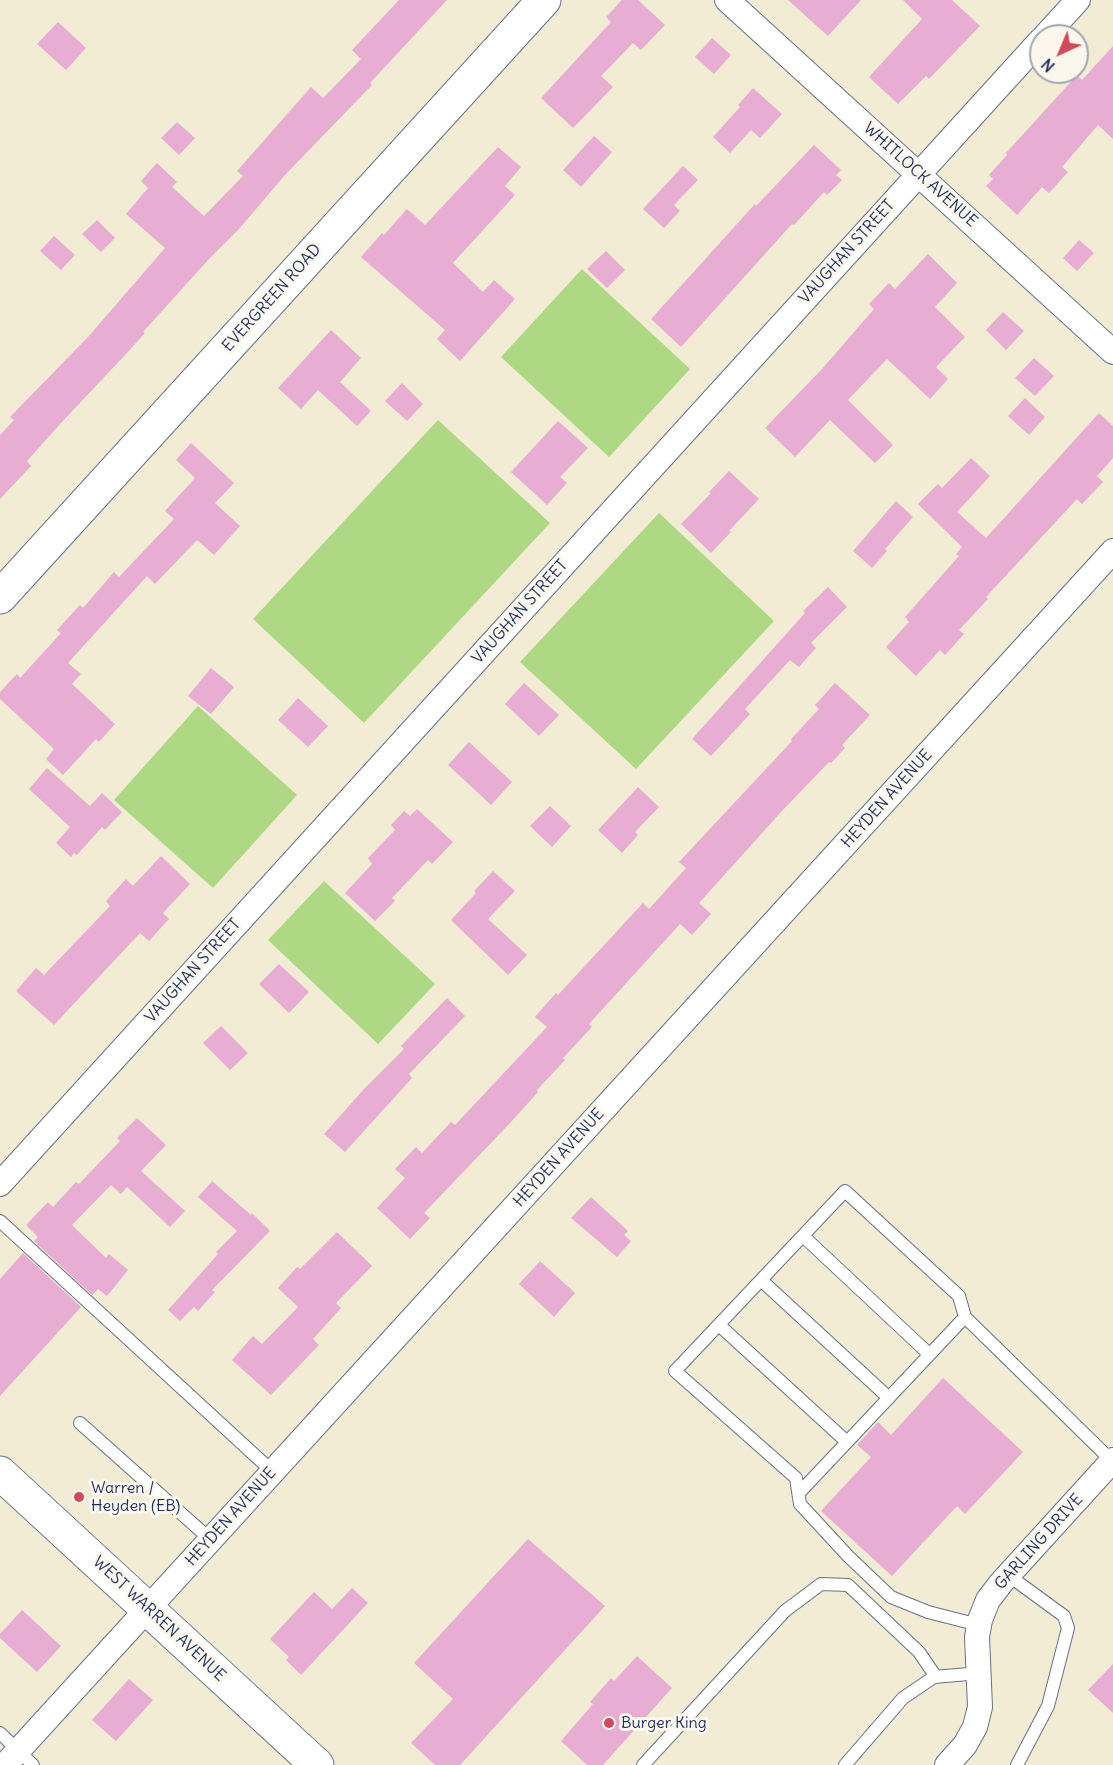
<!DOCTYPE html>
<html>
<head>
<meta charset="utf-8">
<style>
	body { margin:0 }
	#map { position:relative; width:1113px; height:1765px; overflow:hidden; background:#f2ecd5; font-family:Delius,sans-serif }
	canvas { display:block }
	.north { position:absolute; left:1029px; top:24px; width:60px; height:60px; box-sizing:border-box; background:#fbf7ec; border:2px solid #a1a7b3; border-radius:50%; rotate:224deg; font-size:16px; font-weight:700; line-height:24px; text-align:center; color:#1b2f5e }
	.north::after { content:''; display:block; margin:auto; width:21px; height:27px; background:#d1495b; clip-path:polygon(50% 0,100% 100%,50% 72%,0 100%) }
</style>
</head>
<body>
<div id="map">
<canvas width="1113" height="1765"></canvas>
<div class="north">N</div>
</div>
<script>
const context = document.querySelector('canvas').getContext('2d');
context.lineJoin = 'round';
function paint(path, color) {
  context.fillStyle = color;
  context.fill(path, 'evenodd');
}
function poly(rows) {
  const path = new Path2D();
  for (const r of rows) {
    path.moveTo(r[0], r[1]);
    for (let i = 2; i < r.length; i += 2) path.lineTo(r[i], r[i + 1]);
  }
  return path;
}
function stroke(path, color, width, dash) {
  context.strokeStyle = color;
  context.lineWidth = width;
  context.lineCap = dash ? 'butt' : 'round';
  context.setLineDash(dash || []);
  context.stroke(path);
}
function write(font, color, halo, rows, align = 'center') {
  context.font = font + ' Delius,sans-serif';
  context.lineWidth = 6;
  context.setLineDash([]);
  context.textBaseline = 'middle';
  context.strokeStyle = halo;
  context.fillStyle = color;
  for (const [text, x, y, turn = 0] of rows) {
    context.save();
    context.translate(x, y);
    context.rotate((+turn || 0) * Math.PI / 180);
    context.textAlign = isNaN(turn) ? turn : align;
    if (halo) context.strokeText(text, 0, 0);
    context.fillText(text, 0, 0);
    context.restore();
  }
}
paint(poly([
	[582,269,690,369,609,457,501,357],
	[438,420,550,523,364,723,253,619],
	[659,513,774,621,636,769,520,662],
	[198,706,297,795,213,888,114,800],
	[324,881,435,984,378,1044,268,940]
]), '#aed883');
paint(poly([
	[399,0,447,0,370,83,372,85,284,176,239,229,209,259,143,332,145,333,126,354,61,423,27,461,31,466,0,499,0,435,14,420,10,417,88,337,165,248,126,214,148,188,141,181,157,163,177,182,172,187,204,216,243,176,237,171,311,87,323,98,361,59,352,50],
	[622,0,638,0,665,25,641,50,633,43,601,76,613,87,573,128,541,98,611,22,606,17],
	[788,0,861,0,828,36],
	[903,0,952,0,980,26,929,79,926,76,898,104,869,77,922,19],
	[58,22,86,48,66,70,37,44],
	[712,38,731,55,714,74,695,57],
	[1113,46,1113,139,1098,125,1062,167,1068,172,1049,193,1042,187,1017,215,986,186,993,179,989,175,1007,155,1006,153,1077,75,1082,80],
	[753,88,782,114,760,138,751,130,730,153,713,137,740,107,738,105],
	[177,122,195,138,179,155,161,138],
	[594,136,612,152,581,187,563,170],
	[814,145,841,170,836,175,842,180,827,195,824,192,794,225,792,224,681,347,651,319,755,204,756,206],
	[498,147,521,167,505,186,515,195,453,263,483,292,494,280,515,299,460,361,437,339,445,330,361,257,382,233,384,235,407,209,425,225],
	[683,166,698,180,674,205,680,211,664,228,643,209],
	[97,220,115,238,101,252,82,234],
	[54,236,75,255,61,270,40,251],
	[1079,240,1094,253,1077,271,1063,258],
	[606,251,625,270,607,288,587,269],
	[928,254,957,283,935,307,965,337,936,367,948,379,930,399,887,359,848,400,893,445,875,463,830,420,795,457,765,428,822,369,874,309,869,304,889,283,895,289],
	[1003,312,1024,331,1006,350,986,330],
	[331,330,361,358,340,382,371,411,357,426,318,390,301,409,278,388],
	[1034,358,1054,376,1035,396,1015,378],
	[402,383,423,404,407,421,385,401],
	[1025,398,1045,417,1029,435,1008,416],
	[1099,413,1113,426,1113,458,1097,476,1103,482,1082,504,1077,499,986,597,988,599,959,630,964,634,945,655,940,650,916,676,886,647,909,622,905,617,959,556,956,554,962,547,918,504,938,484,942,488,971,458,990,476,957,512,986,538],
	[558,421,588,448,560,477,567,483,547,505,511,472],
	[191,443,234,483,215,503,240,526,214,555,197,540,155,584,147,576,68,663,81,674,72,684,115,724,99,742,96,739,63,775,46,759,54,749,0,699,0,692,17,674,20,678,61,633,57,630,80,605,83,608,114,572,119,577,174,519,165,511,195,478,176,460],
	[729,471,759,499,729,531,731,532,711,553,681,524,711,493,709,492],
	[896,501,913,517,885,549,887,551,872,568,853,551],
	[828,587,847,607,811,643,816,648,799,667,790,660,745,709,750,714,711,756,692,739,805,613,803,611],
	[211,668,234,687,211,714,188,696],
	[524,683,559,715,539,736,505,704],
	[835,683,870,715,842,745,845,748,831,763,829,762,781,812,699,903,711,914,692,935,680,924,589,1024,592,1027,563,1058,565,1060,537,1090,538,1092,511,1122,424,1213,430,1218,410,1239,377,1208,405,1178,395,1169,416,1147,422,1153,451,1122,455,1125,547,1027,535,1017,556,993,558,995,643,903,649,909,686,868,679,862,792,741,791,739,819,709,815,705],
	[298,698,328,726,308,747,278,720],
	[469,742,512,782,491,805,448,765],
	[47,768,90,806,102,793,122,812,105,830,102,827,77,855,74,853,71,857,56,843,70,827,29,789],
	[638,787,659,807,635,832,638,835,622,853,598,830],
	[550,806,571,826,552,847,530,826],
	[417,809,453,842,432,864,428,860,392,898,395,901,375,921,345,893,372,864,368,858,395,830,391,825,404,811,410,816],
	[161,856,190,884,163,913,169,919,149,941,140,933,54,1025,16,991,36,968,44,975,110,906,106,901,126,879,133,886],
	[493,871,515,891,488,919,527,955,508,975,451,920,476,893,474,891],
	[279,964,309,992,289,1013,259,984],
	[447,998,465,1016,409,1074,412,1078,345,1152,324,1134,364,1089,404,1049,401,1046],
	[221,1026,248,1053,230,1070,203,1043],
	[137,1118,166,1145,141,1171,185,1211,170,1227,127,1187,121,1194,111,1185,72,1225,106,1258,109,1254,128,1270,107,1296,98,1289,92,1295,34,1241,38,1237,26,1225,48,1202,53,1207,76,1182,79,1184,120,1141,117,1138],
	[212,1181,251,1215,252,1213,270,1231,212,1290,215,1292,198,1311,194,1307,180,1321,168,1310,218,1254,216,1252,237,1231,198,1197],
	[591,1197,628,1231,624,1235,631,1241,617,1257,571,1218],
	[337,1232,372,1266,336,1303,341,1308,313,1339,319,1345,271,1395,232,1360,253,1336,262,1344,298,1307,278,1288,297,1267,300,1269],
	[23,1253,81,1307,0,1396,0,1279],
	[540,1261,575,1293,554,1317,519,1284],
	[943,1378,1023,1452,965,1514,957,1506,892,1576,821,1511,871,1457,857,1445,878,1422,891,1435],
	[528,1539,605,1606,460,1765,435,1765,411,1743,453,1699,414,1663],
	[352,1588,368,1603,301,1675,286,1660,289,1657,270,1639,314,1592,332,1609],
	[22,1610,61,1646,37,1672,0,1638,0,1634],
	[637,1656,672,1688,603,1765,587,1765,561,1741,593,1704,590,1702,611,1678,614,1681],
	[1113,1664,1113,1713,1088,1690],
	[129,1679,153,1700,116,1741,92,1720]
]), '#e8add2');
const lane = poly([
	[0,1221,273,1472],
	[803,1236,929,1354],
	[761,1280,889,1398],
	[719,1325,847,1442],
	[80,1423,211,1540],
	[799,1493,965,1317],
	[1008,1575,1064,1616,1068,1628,1048,1706,1017,1765],
	[979,1625,928,1612,891,1597,848,1556,800,1504,796,1478,675,1371,845,1191,959,1296,965,1317,1112,1461],
	[0,1733,33,1765],
	[643,1765,785,1611,821,1584,848,1585,919,1652,936,1677],
	[845,1765,903,1698,934,1677,980,1673]
]);
const street = poly([
	[727,0,1113,352],
	[1045,36,1078,0],
	[0,1184,1041,40],
	[5,1765,1113,551],
	[947,1765,965,1745,975,1727,980,1707,977,1637,980,1620,988,1600,1001,1583,1113,1460]
]);
const secondary = poly([
	[0,597,544,0],
	[0,1473,317,1765]
]);
stroke(lane, '#667188', 14);
stroke(street, '#667188', 26);
stroke(secondary, '#667188', 35);
stroke(lane, '#fff', 12);
stroke(street, '#fff', 24);
stroke(secondary, '#fff', 33);
for (const [x, y, r, color] of [
	[79,1497,6,"#d1495b"],
	[609,1723,6,"#d1495b"]
]) {
  const dot = new Path2D();
  dot.arc(x, y, r, 0, 2 * Math.PI);
  context.fillStyle = color;
  context.fill(dot);
  stroke(dot, '#fbf7ec', 2);
}
write('16px', '#1b2f5e', '#fbf7ec', [
	["WHITLOCK AVENUE",920,175,42],
	["VAUGHAN STREET",847,252,-48],
	["EVERGREEN ROAD",272,298,-48],
	["VAUGHAN STREET",520,612,-48],
	["HEYDEN AVENUE",887,799,-48],
	["VAUGHAN STREET",193,971,-48],
	["HEYDEN AVENUE",559,1158,-48],
	["HEYDEN AVENUE",231,1517,-48],
	["GARLING DRIVE",1039,1542,-48],
	["WEST WARREN AVENUE",159,1619,43]
]);
write('16px', '#1b2f5e', '#fbf7ec', [
	["Warren /",91,1488],
	["Heyden (EB)",91,1506],
	["Burger King",621,1723]
], 'left');
</script>
</body>
</html>
